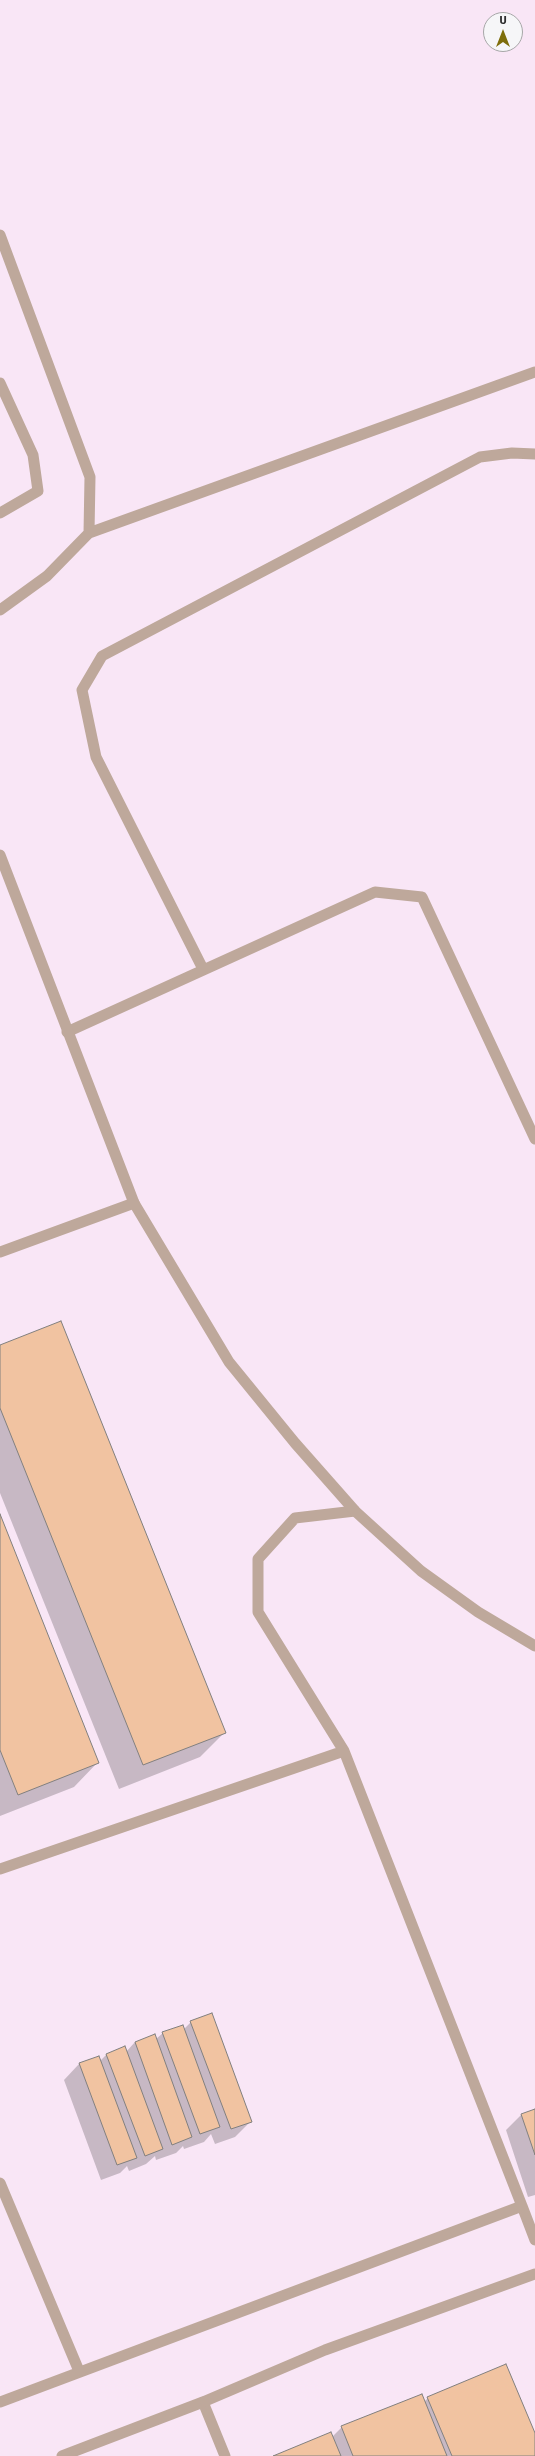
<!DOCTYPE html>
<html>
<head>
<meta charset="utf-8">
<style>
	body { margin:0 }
	#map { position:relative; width:535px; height:2456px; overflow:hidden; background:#f6f6f8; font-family:"Fira Sans",sans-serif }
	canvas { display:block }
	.north { position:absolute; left:483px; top:12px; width:40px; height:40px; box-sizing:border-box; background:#f6f6f8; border:1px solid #a6a6a7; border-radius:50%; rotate:0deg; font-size:11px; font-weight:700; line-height:16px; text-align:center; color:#2d2d2e }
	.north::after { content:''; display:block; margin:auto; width:14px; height:18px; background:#7e6e0b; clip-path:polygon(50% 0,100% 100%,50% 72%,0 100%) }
</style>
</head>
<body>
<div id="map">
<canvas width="535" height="2456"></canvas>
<div class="north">U</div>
</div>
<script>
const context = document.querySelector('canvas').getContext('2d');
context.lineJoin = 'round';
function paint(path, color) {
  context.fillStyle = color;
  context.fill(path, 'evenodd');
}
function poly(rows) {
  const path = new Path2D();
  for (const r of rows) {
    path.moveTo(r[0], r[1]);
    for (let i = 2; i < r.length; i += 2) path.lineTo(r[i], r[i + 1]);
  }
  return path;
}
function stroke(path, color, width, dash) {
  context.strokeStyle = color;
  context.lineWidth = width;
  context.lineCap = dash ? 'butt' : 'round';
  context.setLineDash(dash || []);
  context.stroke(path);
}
paint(poly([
	[0,0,535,0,535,2456,0,2456],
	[491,20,515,20,515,44,491,44]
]), '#f9e6f6');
paint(poly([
	[0,1346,224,1733,200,1757,119,1789,0,1493],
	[0,1517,98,1762,74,1787,0,1816],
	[191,2022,251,2121,235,2137,215,2144,211,2134,204,2142,184,2149,183,2146,176,2153,156,2160,155,2156,146,2164,129,2171,127,2166,120,2173,101,2180,64,2080,79,2064,100,2061,107,2054,126,2052,135,2042,156,2039,163,2033,184,2029],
	[535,2110,535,2195,528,2197,506,2130,521,2115],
	[428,2398,535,2436,535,2456,275,2456,332,2437,342,2427,424,2402]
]), '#0003');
const building = poly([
	[61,1321,226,1733,143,1765,0,1408,0,1345,61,1321],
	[0,1514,99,1763,18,1795,0,1750,0,1514],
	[212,2013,252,2122,231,2129,190,2021,212,2013],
	[183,2025,220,2127,200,2134,162,2032,183,2025],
	[155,2034,192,2137,172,2145,135,2042,155,2034],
	[125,2046,163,2149,145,2156,106,2054,125,2046],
	[99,2056,137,2158,117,2165,79,2063,99,2056],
	[535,2109,535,2155,521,2114,535,2109],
	[506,2364,535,2433,535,2456,452,2456,427,2397,506,2364],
	[422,2394,447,2456,353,2456,341,2426,422,2394],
	[331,2432,341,2456,273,2456,331,2432]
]);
paint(building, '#f1c3a1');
stroke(building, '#82807f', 1);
stroke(poly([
	[0,235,90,477,89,533,47,576,0,610],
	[0,383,33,455,38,491,0,513],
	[89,533,535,372],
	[203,969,96,757,82,690,102,656,480,457,512,453,535,454],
	[67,1032,375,892,422,897,535,1139],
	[0,1252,134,1203],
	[355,1511,295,1518,258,1559,258,1612,344,1751,522,2206],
	[0,1869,344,1751],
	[0,2183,79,2371],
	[0,2402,522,2206,535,2240],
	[203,2402,225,2456]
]), '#bea89b', 11);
stroke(poly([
	[0,855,134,1203,229,1362,295,1443,355,1511,421,1571,478,1612,535,1646],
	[62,2456,203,2402,325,2350,535,2274]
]), '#bea89b', 11);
</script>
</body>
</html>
